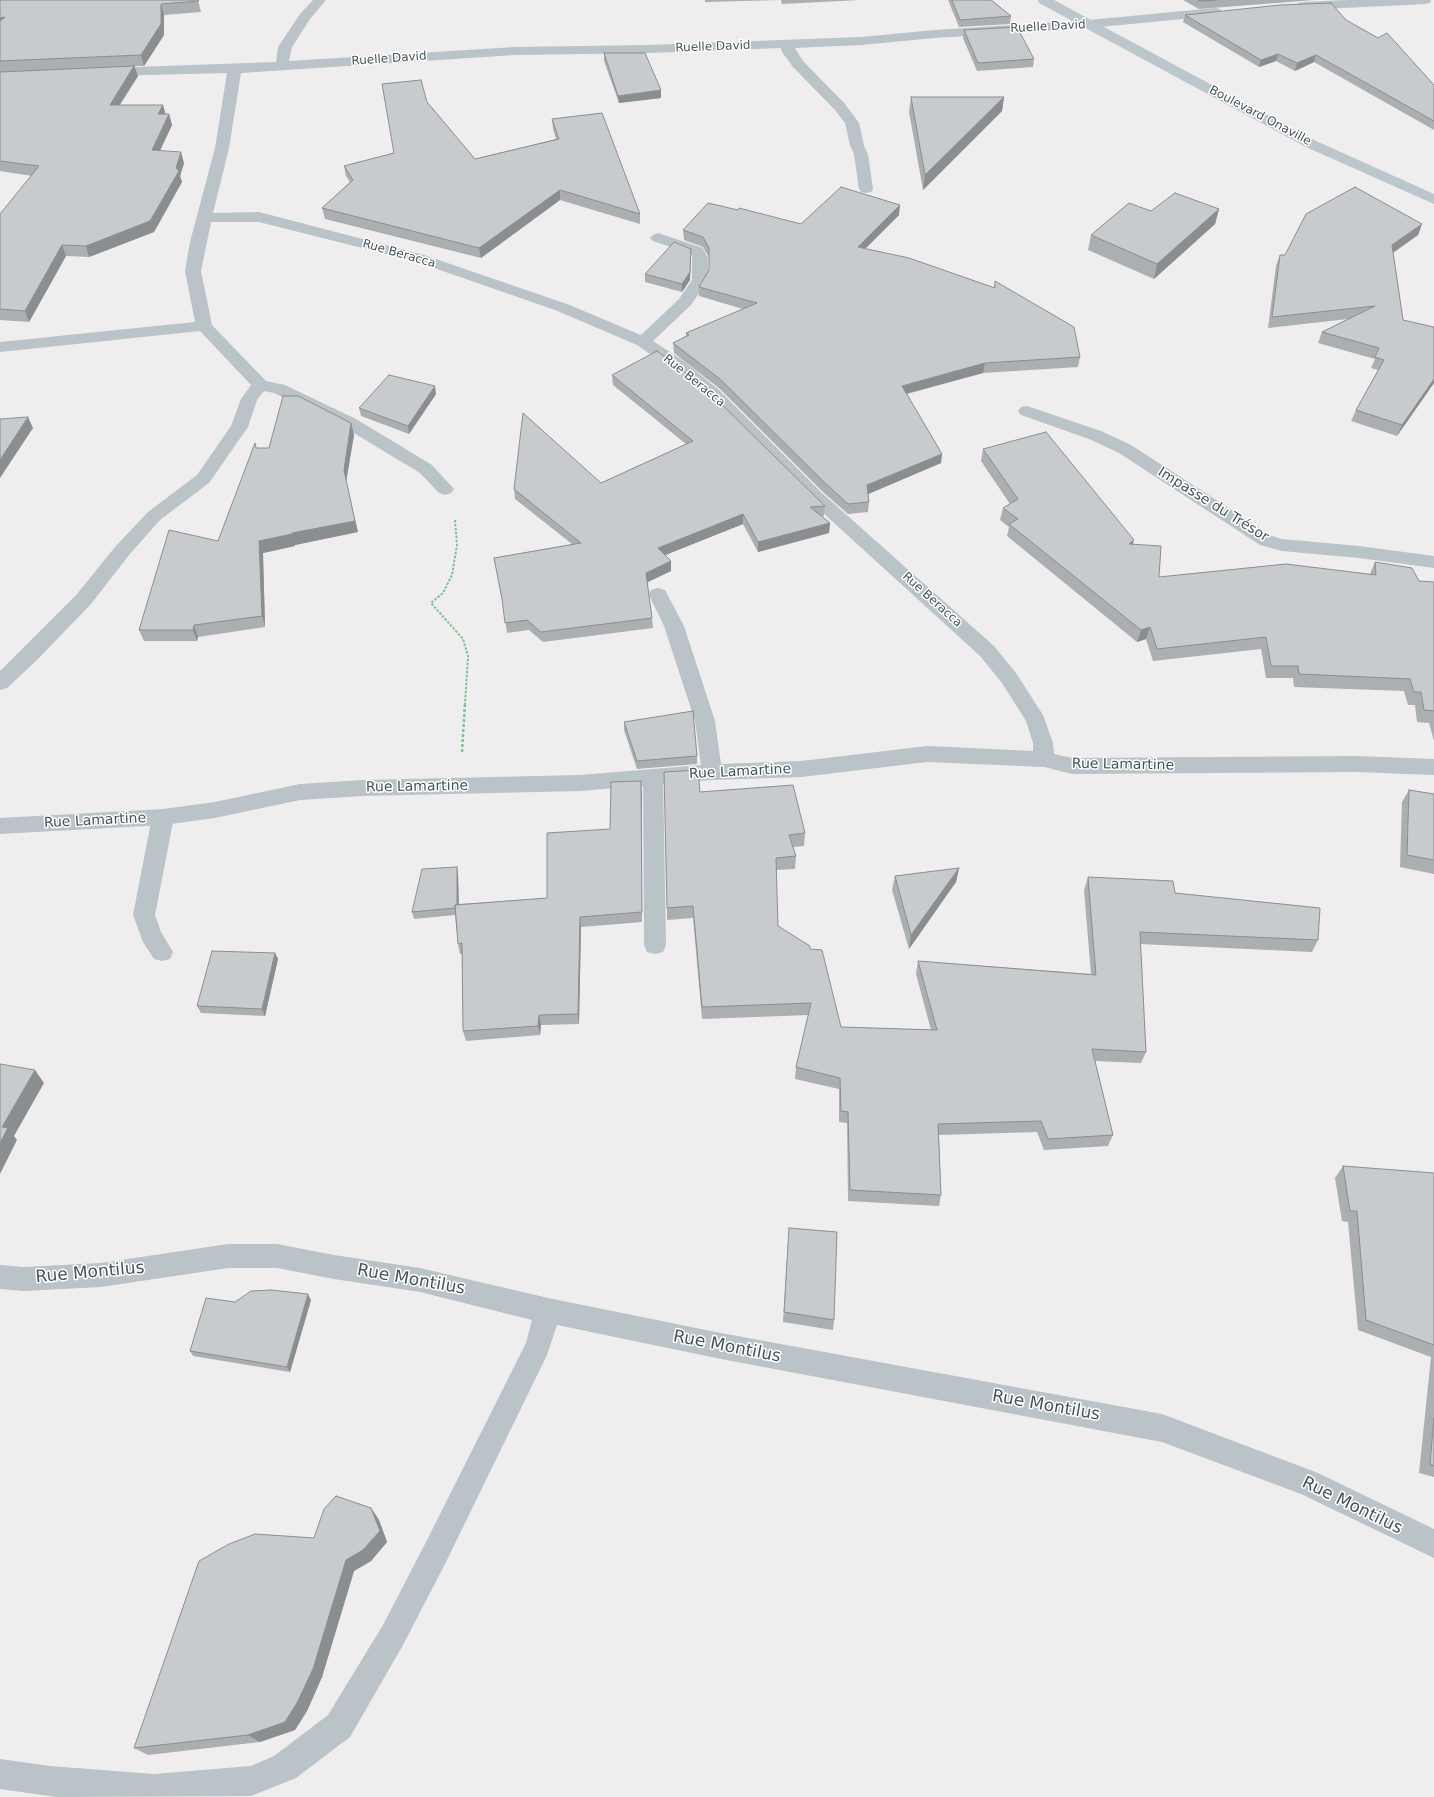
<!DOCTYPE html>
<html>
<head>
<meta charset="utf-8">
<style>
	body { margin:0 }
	canvas { display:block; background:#efeded }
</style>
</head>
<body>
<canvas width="1434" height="1797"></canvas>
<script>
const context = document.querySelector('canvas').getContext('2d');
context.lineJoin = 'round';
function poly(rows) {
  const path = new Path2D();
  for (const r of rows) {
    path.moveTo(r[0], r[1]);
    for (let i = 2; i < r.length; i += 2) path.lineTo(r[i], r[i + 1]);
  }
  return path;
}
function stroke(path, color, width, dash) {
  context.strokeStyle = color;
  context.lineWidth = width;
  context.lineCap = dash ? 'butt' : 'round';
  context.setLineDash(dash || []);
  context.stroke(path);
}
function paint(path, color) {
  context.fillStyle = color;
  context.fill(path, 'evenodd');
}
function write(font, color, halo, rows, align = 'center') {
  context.font = font + ' "DejaVu Sans",sans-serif';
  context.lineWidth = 3;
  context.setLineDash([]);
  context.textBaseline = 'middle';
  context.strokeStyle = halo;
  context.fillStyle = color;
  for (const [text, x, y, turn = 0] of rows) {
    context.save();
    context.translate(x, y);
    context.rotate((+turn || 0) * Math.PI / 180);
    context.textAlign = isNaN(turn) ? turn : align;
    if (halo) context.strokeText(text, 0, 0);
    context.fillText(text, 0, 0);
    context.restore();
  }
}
stroke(poly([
	[455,520,457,545,452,575,443,593,431,603,463,639,468,656,465,704]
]), '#7cc295', 2, [2.5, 1.5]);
stroke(poly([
	[462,752,465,703]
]), '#7cc295', 2.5, [3, 2]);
paint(poly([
	[857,141,862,142,868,154,873,189,871,192,866,193,861,192,859,189,854,154,850,145,852,142,857,141],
	[658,233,703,248,708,258,705,261,700,263,695,261,691,254,653,241,650,238,653,235,658,233],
	[653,770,660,772,663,778,666,945,663,952,655,954,647,952,644,945,643,778,646,772,653,770],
	[163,809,170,811,174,817,155,915,161,932,173,952,170,959,162,961,154,959,143,942,133,915,152,817,156,811,163,809]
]), '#bac3c8');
paint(poly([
	[313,0,326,0,310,19,292,47,289,61,515,47,649,45,861,37,935,30,1089,20,1215,8,1220,9,1222,12,1220,15,1215,16,1089,28,935,38,861,45,795,48,803,61,845,104,859,123,864,145,862,148,857,149,852,148,850,145,845,123,835,110,793,67,782,52,781,48,649,53,515,55,241,73,229,148,213,213,259,212,424,255,567,304,641,335,679,299,692,280,692,258,695,255,700,253,705,255,708,258,708,280,691,305,653,341,685,362,719,390,822,493,994,646,1016,673,1043,715,1053,743,1054,754,1072,758,1356,756,1434,759,1434,775,1356,772,1072,774,1044,767,927,762,801,777,712,780,580,791,363,796,300,800,215,818,163,825,0,834,0,818,163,809,215,802,300,784,363,780,580,775,701,765,695,721,664,626,649,595,651,590,658,588,665,590,684,626,715,721,721,764,801,761,927,746,1033,751,1033,743,1026,721,1002,683,980,656,810,501,707,398,673,370,637,345,555,310,414,261,259,222,211,222,201,271,212,325,266,381,285,385,356,419,432,465,454,489,451,493,445,495,439,493,420,473,344,427,274,393,264,391,257,400,248,427,209,483,160,520,129,555,91,604,37,660,7,688,0,690,0,671,77,594,115,547,148,512,197,475,231,426,241,399,251,385,200,331,0,352,0,342,195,322,185,271,190,242,215,148,227,73,107,76,102,75,100,72,102,69,107,68,276,62,278,47,300,14,313,0],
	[1346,0,1431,0,1430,3,1425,4,1303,10,1298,9,1297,6,1298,3,1303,2,1346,0],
	[1027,406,1101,431,1131,445,1272,536,1282,539,1359,546,1434,556,1434,568,1359,558,1282,551,1260,545,1119,453,1089,439,1021,415,1018,411,1021,407,1027,406],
	[228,1244,277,1244,334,1255,420,1268,548,1298,721,1333,1162,1414,1318,1473,1434,1529,1434,1558,1301,1494,1162,1442,721,1359,557,1325,547,1355,445,1564,403,1645,350,1737,296,1778,251,1796,56,1797,0,1789,0,1759,50,1766,154,1774,251,1766,274,1756,328,1715,383,1625,425,1544,526,1343,532,1320,420,1292,334,1279,277,1268,228,1268,101,1287,24,1291,0,1289,0,1265,24,1267,101,1263,228,1244]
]), '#bac3c8');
paint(poly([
	[1038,0,1054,0,1316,141,1434,194,1434,204,1306,147,1039,3,1038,0]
]), '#bbc6cd');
paint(poly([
	[0,0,198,0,201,12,164,15,164,35,144,66,135,66,138,76,120,105,163,105,165,114,169,114,172,125,160,151,184,163,180,176,182,182,154,232,89,257,66,256,29,322,0,320,0,214,32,176,0,171],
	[705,0,860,0,782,4,781,0,705,2],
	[948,0,991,0,1011,16,1010,24,959,27],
	[1183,0,1314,0,1199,9],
	[1185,15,1346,20,1434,85,1434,130,1314,62,1295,71,1276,61,1259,67,1183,22],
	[964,30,1034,59,1033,67,977,71,963,38],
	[604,53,661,98,619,103,604,61],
	[911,97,1004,97,1002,111,923,190,909,112],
	[427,102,475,159,556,139,553,129,552,119,640,214,640,224,560,200,481,258,325,219,322,208,350,182,346,176,344,166,394,153],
	[1219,209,1215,224,1154,279,1088,250,1091,235,1151,211],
	[899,215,865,249,994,288,995,281,1080,357,1078,367,983,373,907,394,942,454,941,463,868,494,869,502,868,512,848,514,823,492,720,389,674,353,673,343,686,336,686,333,743,309,699,296,699,287,709,270,709,257,703,247,684,240,683,230,801,224],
	[1422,224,1418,235,1393,253,1403,320,1434,383,1397,436,1351,421,1356,410,1378,370,1371,368,1375,359,1318,343,1322,332,1348,319,1268,328,1276,266,1280,255,1285,255],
	[645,274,690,280,682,292,645,282],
	[612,375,825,506,824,516,822,516,830,523,829,533,758,552,743,524,665,555,671,561,671,571,647,582,652,618,653,628,543,642,529,630,507,633,503,605,494,558,572,544,515,499,514,489,601,483,686,444,613,385],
	[436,394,409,434,361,416,359,408],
	[351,423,354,435,346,482,358,532,295,545,295,546,263,553,265,627,198,637,197,641,144,641,139,630,218,541,256,448,269,448],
	[983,449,1133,544,1159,577,1370,574,1375,562,1419,581,1434,582,1434,741,1429,723,1417,722,1415,705,1408,705,1404,691,1294,687,1293,678,1266,678,1261,649,1153,661,1146,639,1137,642,1007,536,1009,527,1000,520,1003,508,1010,504,981,461],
	[624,722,697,756,697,764,637,769,624,730],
	[1409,790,1434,794,1434,874,1400,867,1402,802],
	[642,792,642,922,581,927,579,1024,541,1025,540,1035,466,1041,463,1031,462,954,460,954,458,944,455,915,414,919,412,912,457,867,458,874,459,904,547,898,610,829],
	[700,792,805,833,804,846,793,847,796,856,795,869,776,870,778,926,810,949,841,1027,931,1030,916,974,918,961,1091,974,1084,890,1088,877,1175,893,1318,940,1312,952,1140,944,1146,1052,1141,1063,1095,1061,1113,1135,1108,1146,1044,1150,1037,1132,939,1135,941,1195,939,1206,848,1201,847,1123,839,1122,839,1089,795,1079,796,1067,809,1015,702,1019,693,918,667,920,667,908],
	[959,868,956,882,909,949,892,890,895,876],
	[275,953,278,959,265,1016,201,1013,197,1006],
	[1343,1166,1434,1173,1434,1477,1419,1473,1431,1357,1358,1330,1348,1222,1342,1221,1335,1178],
	[789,1228,834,1320,833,1330,783,1322],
	[311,1300,290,1372,193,1356,190,1351,235,1302],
	[371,1508,379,1520,387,1542,371,1561,354,1571,322,1677,307,1711,295,1730,260,1742,148,1755,134,1748,314,1538]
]), '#abafb1');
paint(poly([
	[161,4,164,15,164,35,144,66,141,55],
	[5,17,0,29,0,18],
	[1278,54,1276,61,1259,67,1261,60],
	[1316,55,1314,62,1295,71,1297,63],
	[134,66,138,76,113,115,110,105],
	[661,90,661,98,619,103,618,96],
	[1004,97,1002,111,923,190,925,175],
	[163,105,166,116,158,114],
	[169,114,172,125,155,161,152,150],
	[181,152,184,163,180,176,182,182,154,232,89,257,86,246,176,168],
	[560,190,560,200,481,258,479,248],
	[900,205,899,215,857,257,858,247],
	[1219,209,1215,224,1154,279,1157,264],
	[1422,224,1418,235,1388,256,1392,245],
	[62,245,66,256,29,322,25,311],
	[691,257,690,280,682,292,682,284],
	[985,363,983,373,901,395,902,386],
	[1434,379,1434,383,1397,436,1402,425],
	[435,386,436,394,409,434,408,426],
	[28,417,33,428,0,478,0,460],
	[351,423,354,435,346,482,358,532,295,545,295,546,263,553,265,627,262,616,259,541,292,533,344,470],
	[942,454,941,463,866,495,867,485],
	[743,514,743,524,658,558,658,548],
	[830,523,829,533,758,552,758,542],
	[1134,540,1131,552,1129,544],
	[671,561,671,571,646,583,646,573],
	[194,625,198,637,197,641,193,630],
	[1150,627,1146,639,1137,642,1141,630],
	[641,781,642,792,642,922,642,912],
	[457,867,458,874,459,914,457,907],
	[959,868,956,882,909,949,911,935],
	[580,917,581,927,579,1024,578,1014],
	[275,953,278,959,265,1016,262,1009],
	[539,1015,541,1025,540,1035,538,1026],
	[35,1070,44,1083,14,1136,17,1140,0,1174,0,1143,2,1127],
	[308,1294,311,1300,290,1372,287,1367],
	[371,1508,379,1520,387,1542,371,1561,354,1571,322,1677,307,1711,295,1730,260,1742,248,1735,346,1560]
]), '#8b8e90');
const building = poly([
	[0,0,198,0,199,1,161,4,161,24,141,55,0,61,0,21,5,17,0,18,0,0],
	[952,0,991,0,1011,16,960,20,952,0],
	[1198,0,1217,0,1201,1,1198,0],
	[1331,3,1346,20,1378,38,1387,33,1434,85,1434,121,1316,55,1297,63,1278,54,1261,60,1185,15,1280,5,1331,3],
	[1017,27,1034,59,978,63,964,30,1017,27],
	[604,53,645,53,661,90,618,96,604,53],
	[134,66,110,105,163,105,158,114,169,114,152,150,181,152,176,168,179,171,150,221,86,246,62,245,25,311,0,309,0,214,39,166,0,161,0,72,134,66],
	[421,80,427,102,475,159,559,139,552,119,602,113,640,214,560,190,479,248,322,208,353,180,344,166,394,153,382,84,421,80],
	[911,97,1004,97,925,175,911,97],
	[841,187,900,205,858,247,909,258,995,288,995,281,1074,327,1080,357,985,363,902,386,942,454,867,485,869,502,848,504,824,482,720,379,673,343,689,335,686,333,757,303,699,287,709,270,709,248,703,237,683,230,708,203,738,210,739,208,801,224,841,187],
	[1355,187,1422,224,1392,245,1403,320,1434,327,1434,379,1402,425,1356,410,1384,360,1375,357,1379,348,1322,332,1375,306,1272,317,1280,255,1285,255,1306,214,1355,187],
	[1175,193,1219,209,1157,264,1091,235,1129,203,1151,211,1175,193],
	[674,242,691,249,690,272,682,284,645,274,674,242],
	[657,351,706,389,825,506,810,507,830,523,758,542,743,514,658,548,671,561,646,573,652,618,541,632,527,620,505,623,502,599,494,558,581,543,514,489,523,413,601,483,693,441,612,375,657,351],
	[389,375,435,386,408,426,359,408,389,375],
	[283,396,298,396,351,423,344,470,355,521,292,533,292,534,259,541,262,616,194,625,193,630,139,630,169,530,218,541,255,443,256,448,269,448,283,396],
	[28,417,0,460,0,419,28,417],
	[1046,432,1134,540,1129,544,1161,546,1159,577,1286,564,1376,575,1375,562,1412,568,1419,581,1434,582,1434,711,1424,710,1421,692,1414,692,1410,679,1299,674,1298,666,1271,666,1266,637,1157,649,1150,627,1141,630,1009,524,1018,519,1003,508,1018,499,983,449,1046,432],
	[693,711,697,756,637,761,624,722,693,711],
	[698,770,700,792,793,785,805,833,789,835,796,856,776,858,778,926,810,946,810,949,822,950,841,1027,937,1030,918,961,1096,975,1088,877,1173,881,1175,893,1320,908,1318,940,1140,932,1146,1052,1092,1049,1113,1135,1048,1139,1041,1121,938,1124,941,1195,850,1190,848,1112,841,1111,840,1078,796,1067,811,1003,702,1007,693,906,667,908,664,772,698,770],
	[641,781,642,912,580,917,578,1014,539,1015,538,1026,463,1031,462,943,458,944,455,905,547,898,547,833,610,829,611,782,641,781],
	[1409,790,1434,794,1434,860,1407,855,1409,790],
	[457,867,457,904,455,905,455,908,412,912,422,869,457,867],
	[959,868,911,935,895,876,959,868],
	[212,951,275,953,262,1009,197,1006,212,951],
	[0,1064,35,1070,2,1127,8,1128,0,1143,0,1064],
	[1343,1166,1434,1173,1434,1345,1366,1320,1357,1211,1350,1211,1343,1166],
	[789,1228,837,1232,834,1320,784,1312,789,1228],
	[271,1290,308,1294,287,1367,190,1351,206,1298,235,1302,251,1291,271,1290],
	[1434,1418,1434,1466,1430,1464,1434,1418],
	[336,1496,371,1508,380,1531,363,1550,346,1560,313,1669,297,1703,285,1722,248,1735,134,1748,199,1561,229,1544,255,1534,314,1538,324,1509,336,1496]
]);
paint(building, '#c7cbce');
stroke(building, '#8b8e90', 1);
write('12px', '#475358', '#fff', [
	["Ruelle David",1048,27,-3],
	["Ruelle David",713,47,-2],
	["Ruelle David",389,59,-4],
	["Boulevard Onaville",1260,116,28],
	["Rue Beracca",399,254,16],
	["Rue Beracca",694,381,39],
	["Rue Beracca",932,600,42]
]);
write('14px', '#475358', '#fff', [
	["Impasse du Trésor",1213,505,32],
	["Rue Lamartine",1123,765,1],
	["Rue Lamartine",740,772,-3],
	["Rue Lamartine",417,787,-1],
	["Rue Lamartine",95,821,-3]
]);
write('17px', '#475358', '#fff', [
	["Rue Montilus",90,1273,-5],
	["Rue Montilus",411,1280,10],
	["Rue Montilus",727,1347,11],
	["Rue Montilus",1046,1406,10],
	["Rue Montilus",1352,1506,26]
]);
</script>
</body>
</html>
